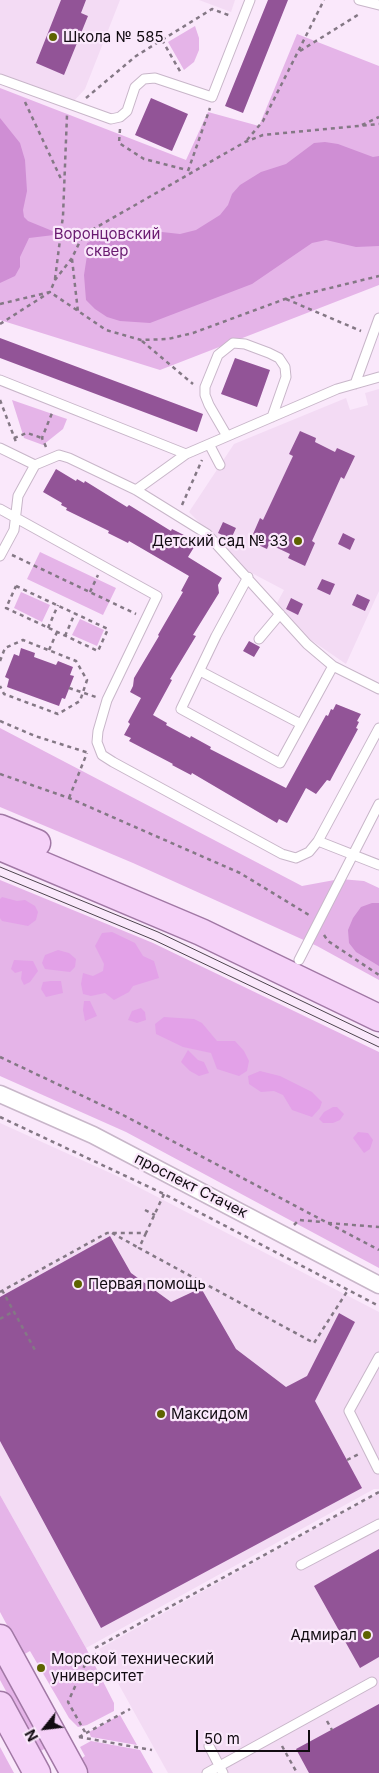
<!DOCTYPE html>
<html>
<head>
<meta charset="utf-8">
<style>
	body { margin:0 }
	#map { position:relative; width:379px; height:1773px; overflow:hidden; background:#fae8fb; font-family:Inter,sans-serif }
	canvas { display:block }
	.north { position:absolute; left:20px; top:1703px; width:50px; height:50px; -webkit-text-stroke:4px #fae8fb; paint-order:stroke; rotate:241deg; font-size:14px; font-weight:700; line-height:20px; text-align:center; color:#110b11 }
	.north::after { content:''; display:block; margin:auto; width:18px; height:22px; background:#110b11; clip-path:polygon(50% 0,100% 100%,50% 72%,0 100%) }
	.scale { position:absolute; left:196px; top:1730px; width:114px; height:22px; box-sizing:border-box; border:2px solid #110b11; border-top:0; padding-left:6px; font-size:15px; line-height:18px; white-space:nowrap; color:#110b11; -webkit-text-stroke:4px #fae8fb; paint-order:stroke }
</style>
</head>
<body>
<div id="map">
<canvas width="379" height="1773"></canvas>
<div class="north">N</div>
<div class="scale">50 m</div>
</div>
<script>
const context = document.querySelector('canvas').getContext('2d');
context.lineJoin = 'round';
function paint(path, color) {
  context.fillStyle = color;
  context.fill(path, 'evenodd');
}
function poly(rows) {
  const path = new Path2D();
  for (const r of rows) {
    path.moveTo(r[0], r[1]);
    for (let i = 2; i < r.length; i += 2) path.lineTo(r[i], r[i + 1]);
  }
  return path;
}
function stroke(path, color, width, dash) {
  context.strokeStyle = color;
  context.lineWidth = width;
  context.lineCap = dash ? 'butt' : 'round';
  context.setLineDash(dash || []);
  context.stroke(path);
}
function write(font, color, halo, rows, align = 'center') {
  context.font = font + ' Inter,sans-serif';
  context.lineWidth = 4.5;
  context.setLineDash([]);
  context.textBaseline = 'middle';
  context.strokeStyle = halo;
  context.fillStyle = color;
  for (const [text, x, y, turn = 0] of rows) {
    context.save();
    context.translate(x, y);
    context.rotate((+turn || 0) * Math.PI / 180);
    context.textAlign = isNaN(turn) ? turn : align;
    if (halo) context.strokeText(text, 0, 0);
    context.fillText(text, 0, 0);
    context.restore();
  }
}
paint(poly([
	[0,0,120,0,85,89,74,101,0,74],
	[199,0,235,0,231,12],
	[379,389,379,591,346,664,311,640,277,603,284,590,246,570,189,512,234,444,346,398,350,410,368,405,365,393],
	[0,1123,117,1176,379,1312,379,1489,374,1489,86,1648,0,1495],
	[379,1493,379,1773,168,1773,99,1649]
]), '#f3dbf4');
paint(poly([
	[195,26,199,38,199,50,194,62,184,70,168,42],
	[297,34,379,66,379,285,160,370,0,320,0,88,186,160,208,112,259,126],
	[12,400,67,419,63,429,43,445,24,438],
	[40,552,116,588,103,615,27,579],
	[21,592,50,605,42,622,14,608],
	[80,619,104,630,97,646,72,635],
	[0,728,302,886,340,879,364,881,379,888,379,980,317,946,133,863,0,807],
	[0,880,153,943,379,1052,379,1268,126,1132,0,1076],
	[0,1495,86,1648,114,1703,114,1711,87,1725,78,1727,69,1718,30,1651,23,1655,0,1612],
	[0,1666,46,1748,39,1752,0,1680],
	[120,1715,137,1745,91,1737,89,1732],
	[91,1741,140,1750,153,1773,87,1773,79,1760,85,1756,80,1747],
	[0,1747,14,1773,0,1773]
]), '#e5b4e8');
paint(poly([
	[2,897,17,901,25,900,35,906,38,912,36,920,28,926,2,921,0,918,0,899],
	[112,932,135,943,143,956,154,961,159,978,133,986,129,992,114,1000,105,993,91,996,83,994,81,984,83,973,93,976,103,971,104,964,95,946,102,933],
	[58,950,69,953,76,959,75,967,70,972,45,969,42,963,45,955],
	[14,960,33,961,38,971,30,982,24,985,21,979,22,971,15,973,11,969],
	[51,981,61,981,63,993,46,997,41,989,43,982],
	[84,1001,90,1001,97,1016,85,1021,83,1010],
	[141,1008,145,1012,146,1020,137,1023,128,1020,132,1011],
	[164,1017,194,1019,202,1023,217,1041,235,1041,244,1051,249,1061,247,1071,239,1076,217,1069,211,1053,183,1047,156,1034,155,1024],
	[188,1050,198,1060,204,1062,209,1073,199,1076,190,1071,181,1062],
	[260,1071,280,1076,312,1092,322,1102,320,1108,312,1117,292,1110,283,1095,274,1091,261,1092,249,1084,248,1076],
	[333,1107,337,1107,344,1114,340,1120,333,1123,323,1123,319,1119,324,1112],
	[358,1132,368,1133,373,1140,370,1149,364,1153,353,1138]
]), '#e3a1e8');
paint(poly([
	[0,118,20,143,25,160,27,191,23,210,24,217,28,221,55,232,54,235,29,238,20,257,20,267,15,276,0,283],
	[325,142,338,144,373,157,379,156,379,246,356,247,326,240,312,243,252,284,150,323,120,321,107,317,95,309,86,300,84,275,88,249,86,248,87,243,97,238,106,239,162,232,180,234,196,230,220,215,228,205,232,194,240,185,261,172,286,164,314,143],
	[372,903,379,903,379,966,356,952,349,943,348,930,353,918,361,907]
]), '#cf8ed4');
paint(poly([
	[61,0,86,0,81,13,88,16,64,75,36,63],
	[268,0,288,0,243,113,225,106],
	[151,98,188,114,172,151,135,135],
	[0,338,203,414,197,432,0,358],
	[235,358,270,370,257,407,221,394],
	[300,431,316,438,315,442,335,452,337,448,355,456,344,479,341,477,312,541,315,543,305,566,288,558,290,554,269,544,267,549,250,541,260,518,263,520,293,456,289,454],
	[56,469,76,481,77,479,84,483,85,481,127,507,129,505,171,531,172,529,184,535,183,537,196,544,188,557,222,578,218,585,219,593,193,635,196,636,170,679,172,680,153,715,167,723,166,725,190,738,191,736,211,747,210,749,286,788,326,715,328,716,331,709,333,710,336,704,361,714,357,721,359,722,356,728,358,729,330,781,327,780,316,794,306,788,287,823,279,819,277,823,192,773,191,775,172,765,173,764,129,741,131,738,124,735,130,724,128,722,141,698,130,692,133,686,134,678,159,636,158,635,183,592,181,591,189,576,129,541,128,543,108,533,109,531,66,510,67,508,61,505,62,503,43,492],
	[223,522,236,528,231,539,218,533],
	[343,533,355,539,350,550,338,544],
	[322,579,335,584,330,595,317,589],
	[357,594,370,600,365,611,352,605],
	[291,598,303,604,298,615,286,609],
	[249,641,260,647,254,657,243,651],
	[21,648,35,653,34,657,56,665,58,661,73,667,70,675,74,676,65,699,62,698,59,706,7,687,9,679,5,677,14,654,19,656],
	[110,1236,131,1273,171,1302,201,1288,236,1349,286,1387,307,1376,339,1313,355,1322,315,1401,362,1488,101,1628,0,1441,0,1297],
	[379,1549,379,1657,360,1668,314,1586],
	[379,1704,379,1773,309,1773,296,1749]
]), '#925497');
const lane = poly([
	[359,0,379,5],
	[0,79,111,119,120,117,127,111,135,87,144,79,155,78,212,97,250,0],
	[0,380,186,454,337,389,379,377],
	[355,384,379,318],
	[227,436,209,405,205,395,205,387,218,355,233,343,245,344,269,353,279,358,285,367,286,377,272,417],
	[209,444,220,465],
	[0,448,35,465,59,455,69,458,136,490,207,534,307,644,333,666,379,689],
	[136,490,186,454],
	[0,509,157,596,107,700,98,731,97,742,102,755,113,762,282,854,296,858,309,852,318,841,379,865],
	[0,556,14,530,18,496,35,465],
	[248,577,216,636,181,709,280,763,333,666],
	[259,639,280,614],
	[200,671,301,724],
	[318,841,379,728],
	[299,960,379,804],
	[378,1469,349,1411,379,1357],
	[301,1565,379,1524],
	[209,1746,223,1773],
	[207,1773,372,1682]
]);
const street = poly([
	[0,1094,93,1135,379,1285]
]);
const primary = poly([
	[0,828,37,843],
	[0,847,201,932,379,1018],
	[0,1638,74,1773],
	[0,1705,37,1773]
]);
stroke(lane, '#c8b6c9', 11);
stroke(street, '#c8b6c9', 19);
stroke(primary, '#a178a5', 29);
stroke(poly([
	[162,40,181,73],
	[300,51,361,13],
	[86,98,136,56,212,9,231,16],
	[25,102,62,181],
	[362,125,379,117],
	[120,129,119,143,144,159,187,170],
	[247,140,263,121,324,0],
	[188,171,210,108],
	[72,259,78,312],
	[55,279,63,216,67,115],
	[286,299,361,331],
	[0,304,50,292,55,280,72,258,83,235,245,142,263,135,379,124],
	[0,324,50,292,106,330,141,340,168,339,193,333,285,299,379,276],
	[142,341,193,384],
	[0,400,16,442],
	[14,438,27,433,42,438],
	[46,447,42,438,52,413],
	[182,505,202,460],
	[12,555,136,614],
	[16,586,108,629,98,651,6,608,16,586],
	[90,592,98,575],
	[48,628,58,605],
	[65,636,75,613],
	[49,650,57,632],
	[0,661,5,648,23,640,76,661,87,680,80,701,58,714,4,694,0,686],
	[69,688,96,697],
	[0,721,35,736,89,753],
	[0,774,69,798,240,873,309,915],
	[69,798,87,753],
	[324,935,328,941,379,975],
	[0,1057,123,1115,379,1250],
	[0,1117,164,1194,379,1306],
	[145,1210,155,1215],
	[328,1223,379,1227],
	[294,1225,299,1220,322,1222],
	[112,1233,139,1248],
	[146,1233,139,1248,314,1343,348,1290],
	[2,1290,35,1350],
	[0,1292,107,1233,146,1233,164,1194],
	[0,1319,14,1311],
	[347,1460,359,1454],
	[95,1648,379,1492],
	[327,1721,332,1730],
	[85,1732,68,1702,88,1658,98,1653],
	[79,1737,152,1750],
	[79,1737,130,1709],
	[282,1746,297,1773]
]), '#847885', 2.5, [4, 4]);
stroke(lane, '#fff', 9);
stroke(street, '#fff', 16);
stroke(primary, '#f5d1f8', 26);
stroke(poly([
	[0,867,158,932,379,1038],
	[0,876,154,940,379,1047]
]), '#4d444e', 1);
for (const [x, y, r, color] of [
	[53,37,5,"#5d6300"],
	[298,541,5,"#5d6300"],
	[78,1284,5,"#5d6300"],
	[161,1414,5,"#5d6300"],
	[367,1635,5,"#5d6300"],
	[41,1668,5,"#5d6300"]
]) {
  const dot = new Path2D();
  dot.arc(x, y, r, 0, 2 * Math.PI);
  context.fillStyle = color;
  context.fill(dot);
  stroke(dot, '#fae8fb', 2);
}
write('15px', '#110b11', '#fae8fb', [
	["Школа № 585",63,37],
	["Детский сад № 33",288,541,"right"],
	["Первая помощь",88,1284],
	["Максидом",171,1414],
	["Адмирал",357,1635,"right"],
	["Морской технический",51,1659],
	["университет",51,1676]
], 'left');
write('15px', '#691a70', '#fae8fb', [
	["Воронцовский",107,234],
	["сквер",107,251]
]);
write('15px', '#110b11', '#fae8fb', [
	["проспект Стачек",191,1186,27]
]);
</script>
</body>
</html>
